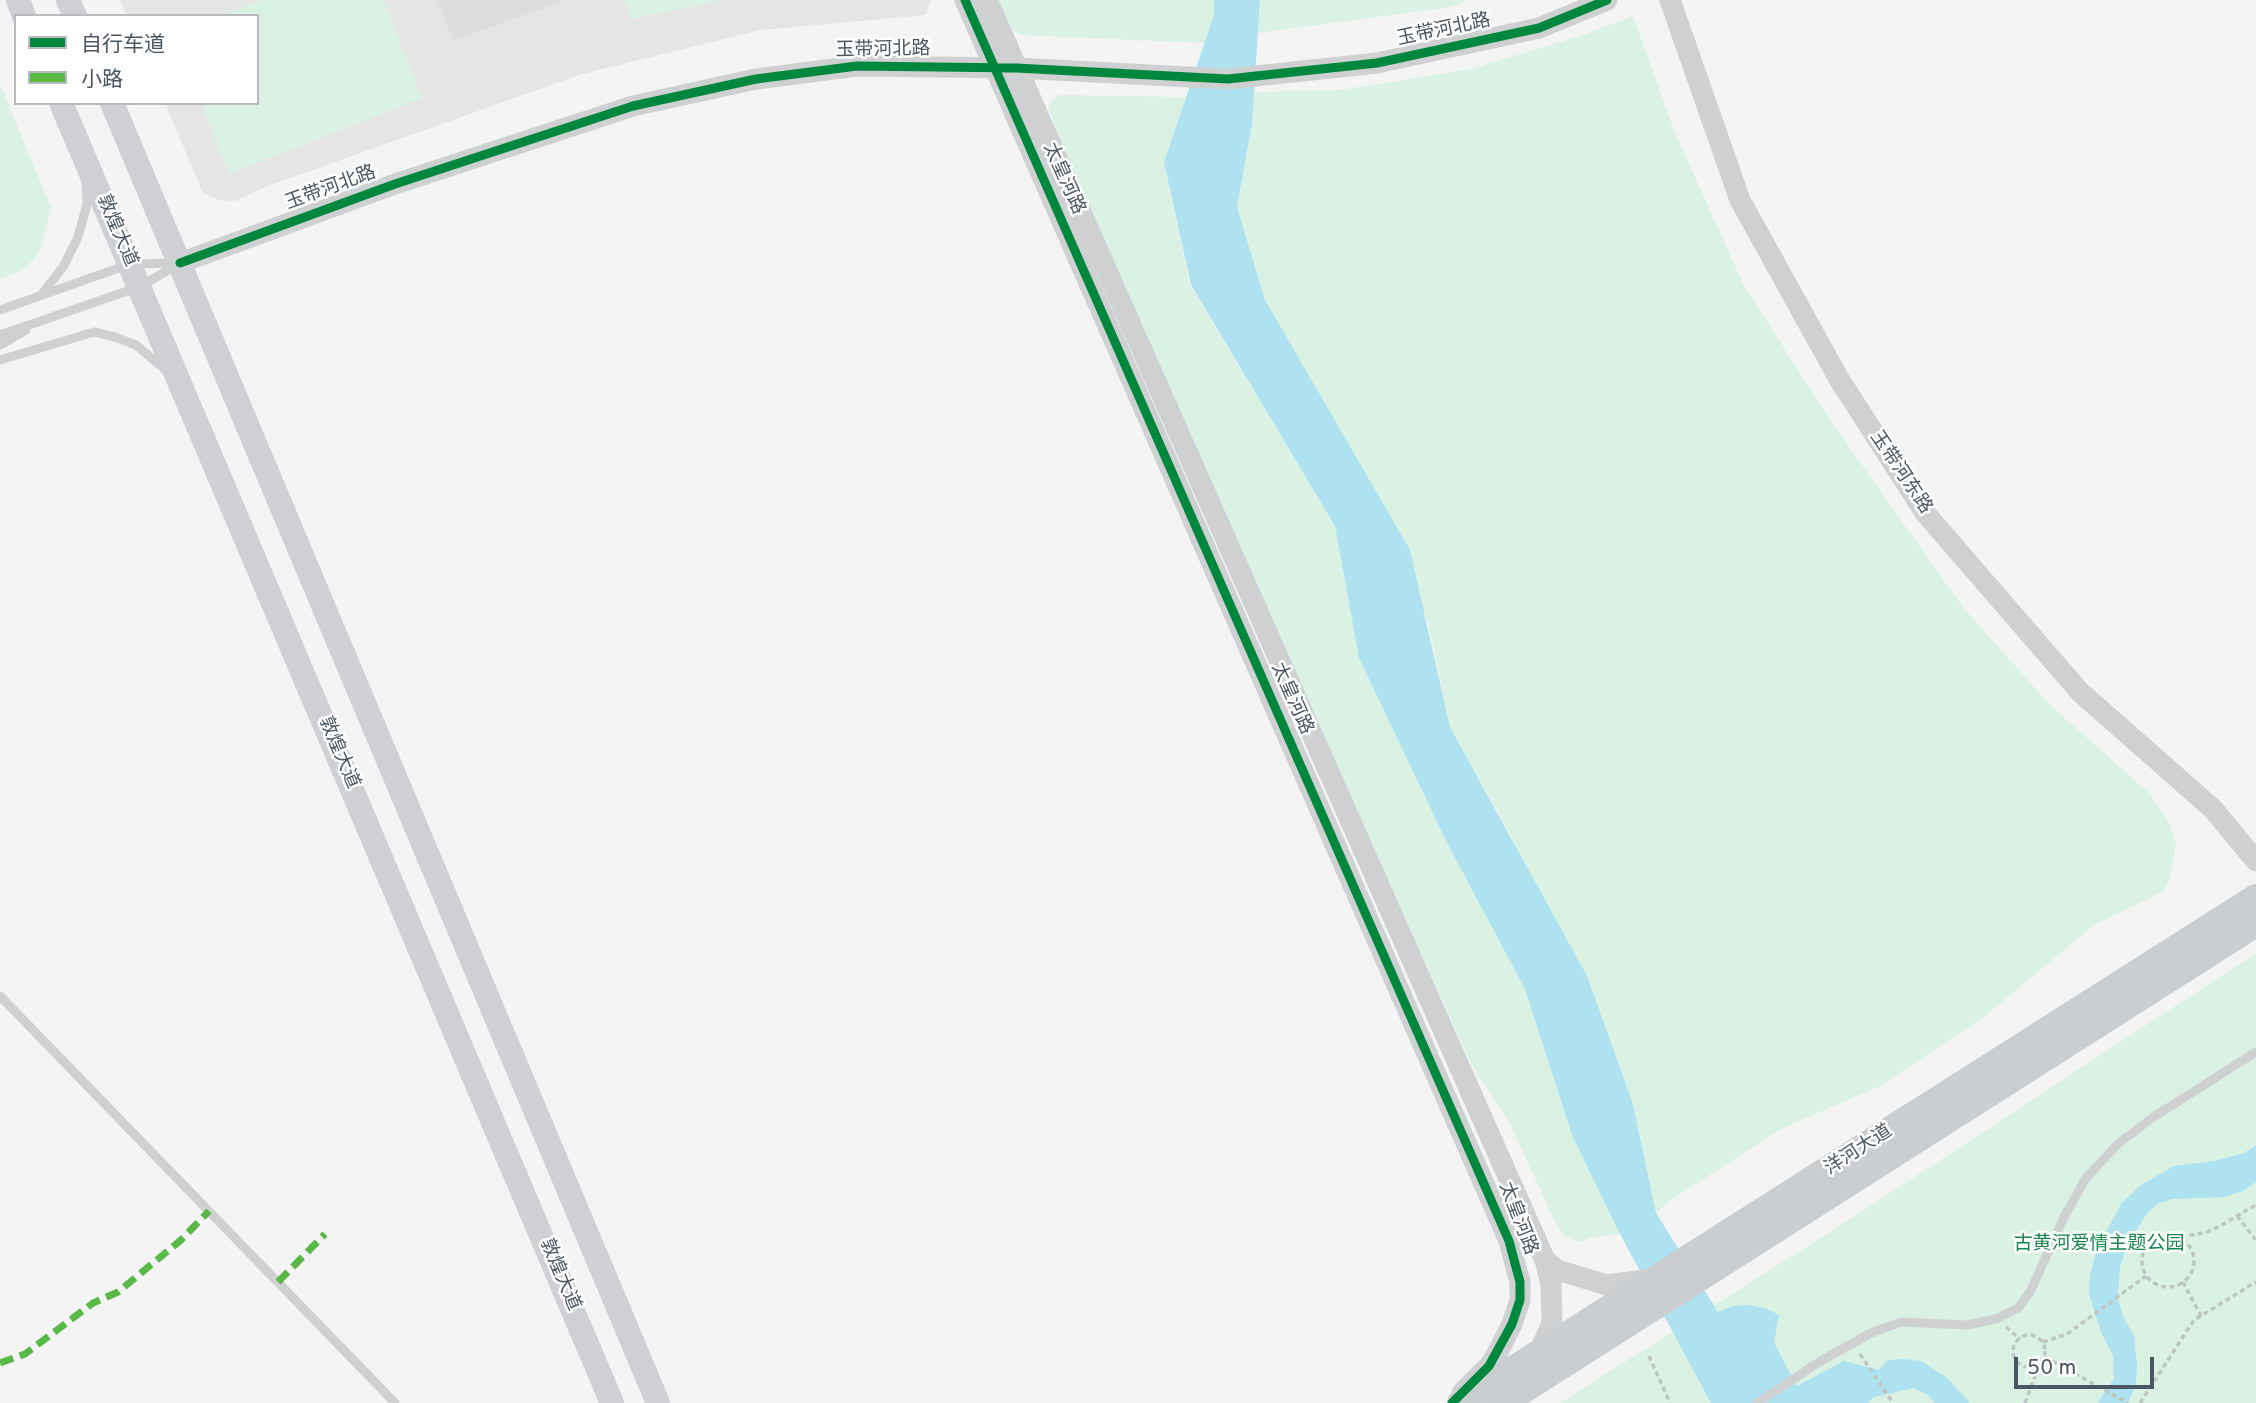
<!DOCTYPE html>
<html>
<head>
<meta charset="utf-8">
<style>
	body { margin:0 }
	#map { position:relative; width:2256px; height:1403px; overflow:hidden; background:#f4f4f4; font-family:Overpass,"Noto Sans SC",sans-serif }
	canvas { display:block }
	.legend { position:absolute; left:14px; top:14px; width:245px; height:91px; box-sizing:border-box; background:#fff; border:2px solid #b7bbc0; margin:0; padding:9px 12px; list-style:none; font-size:21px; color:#4a5661 }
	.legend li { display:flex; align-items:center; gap:14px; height:35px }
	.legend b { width:35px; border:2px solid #b7bbc0 }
	.scale { position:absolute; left:2014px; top:1357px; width:140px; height:32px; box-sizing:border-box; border:4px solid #4a5661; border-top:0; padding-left:9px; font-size:21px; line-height:24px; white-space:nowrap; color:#4a5661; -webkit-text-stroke:5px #fff; paint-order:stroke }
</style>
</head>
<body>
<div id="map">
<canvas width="2256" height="1403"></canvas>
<ul class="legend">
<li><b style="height:9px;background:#00873e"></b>自行车道</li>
<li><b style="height:9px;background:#58b947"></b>小路</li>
</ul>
<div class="scale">50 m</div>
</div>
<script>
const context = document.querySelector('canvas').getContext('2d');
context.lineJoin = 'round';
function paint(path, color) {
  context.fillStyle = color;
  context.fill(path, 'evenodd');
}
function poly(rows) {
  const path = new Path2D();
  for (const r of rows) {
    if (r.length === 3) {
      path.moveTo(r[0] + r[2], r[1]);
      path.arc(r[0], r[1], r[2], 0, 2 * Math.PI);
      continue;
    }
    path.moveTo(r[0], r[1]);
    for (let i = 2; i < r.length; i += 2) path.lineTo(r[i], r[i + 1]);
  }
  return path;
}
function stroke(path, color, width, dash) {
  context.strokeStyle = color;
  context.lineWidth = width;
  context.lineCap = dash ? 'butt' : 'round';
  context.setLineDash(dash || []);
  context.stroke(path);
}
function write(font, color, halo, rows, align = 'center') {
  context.font = font + ' Overpass,"Noto Sans SC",sans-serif';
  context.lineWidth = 5;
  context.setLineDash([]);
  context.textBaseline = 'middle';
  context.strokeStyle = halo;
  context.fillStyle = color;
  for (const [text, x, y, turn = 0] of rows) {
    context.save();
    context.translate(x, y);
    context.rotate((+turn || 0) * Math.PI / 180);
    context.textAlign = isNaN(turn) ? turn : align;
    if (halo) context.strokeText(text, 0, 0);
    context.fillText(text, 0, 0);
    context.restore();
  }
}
paint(poly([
	[120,0,931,0,926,15,761,30,582,74,265,187,235,201,219,200,203,193,165,103,257,103,257,16,127,16]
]), '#e6e5e6');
paint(poly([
	[261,0,383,0,422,98,229,174,201,103,257,103,257,16,221,16],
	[624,0,723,0,631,19],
	[995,0,1214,0,1214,15,1205,43,1020,35,1006,25],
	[1260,0,1469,0,1451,7,1258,33],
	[1633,16,1673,128,1743,284,1830,420,1962,606,2049,704,2150,794,2169,823,2176,844,2169,882,2161,893,2094,925,1985,1016,1880,1086,1779,1130,1668,1202,1656,1213,1633,1104,1512,837,1450,727,1428,622,1265,300,1237,207,1252,124,1254,92,1340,90,1471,69,1580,36],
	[0,84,51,208,42,245,33,260,21,271,0,279],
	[1059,95,1186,97,1164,162,1190,285,1335,526,1359,658,1447,843,1525,989,1569,1125,1620,1234,1594,1237,1578,1242,1564,1236,1553,1217,1510,1124,1471,1064,1191,444,1053,122,1048,105],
	[2256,953,2256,1403,1560,1403,1852,1218]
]), '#d9f2e3');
paint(poly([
	[1214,0,1260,0,1252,124,1237,207,1265,300,1410,550,1450,727,1587,976,1633,1104,1656,1213,1718,1312,1733,1306,1749,1305,1767,1309,1779,1315,1774,1343,1797,1386,1844,1361,1879,1370,1888,1360,1904,1359,1921,1361,1947,1378,1970,1403,1935,1403,1928,1395,1914,1388,1874,1397,1868,1403,1711,1403,1620,1234,1572,1135,1525,989,1447,843,1359,658,1335,526,1191,285,1164,162,1214,15],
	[2256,1145,2256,1182,2243,1191,2224,1197,2173,1199,2159,1203,2148,1212,2138,1227,2126,1249,2120,1266,2118,1299,2123,1316,2134,1336,2137,1364,2136,1384,2128,1403,2098,1403,2114,1378,2113,1355,2102,1335,2089,1293,2090,1276,2097,1249,2121,1204,2141,1185,2174,1166,2215,1161,2244,1153]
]), '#aee2f0');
paint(poly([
	[438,0,560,0,560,2,453,41]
]), '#ddddde');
stroke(poly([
	[2237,1216,2256,1240],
	[2168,1261,26],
	[2181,1237,2207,1232,2220,1226,2256,1205],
	[2183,1282,2201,1316],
	[2006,1327,2020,1339],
	[2029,1351,16],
	[2043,1342,2067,1334,2146,1276],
	[1860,1354,1893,1403],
	[1649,1356,1670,1403],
	[2045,1357,2128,1403],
	[2025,1403,2039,1365],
	[2140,1403,2194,1320,2256,1282]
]), '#bcc7c4', 3.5, [5, 3.5]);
stroke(poly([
	[42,294,63,267,78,237,87,204,86,183],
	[0,310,130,264,175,263],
	[0,335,139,287,179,264],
	[0,345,26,330],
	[0,360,94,332,115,337,136,345,168,372],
	[0,996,395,1403],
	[1757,1403,1819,1362,1871,1333,1901,1322,1967,1325,1996,1319,2018,1308,2030,1292,2064,1217,2086,1178,2118,1144,2152,1118,2256,1052]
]), '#ced0d2', 9);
stroke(poly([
	[965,0,1509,1241,1520,1282,1520,1300,1512,1324,1498,1352,1489,1366,1462,1393],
	[987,0,1545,1260,1557,1270,1607,1285,1652,1279],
	[1670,0,1740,200,1839,379,1926,514,2080,692,2213,809,2256,861],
	[180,263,395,184,633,106,756,79,857,66,1016,68,1228,79,1377,63,1539,28,1607,0],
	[1538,1354,1552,1324,1551,1284,1545,1260]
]), '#ced0d2', 21);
stroke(poly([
	[18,0,24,16],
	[68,0,75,16],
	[61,103,612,1403],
	[112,103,658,1403]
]), '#ced0d4', 24);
stroke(poly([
	[1461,1403,2256,898],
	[1502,1403,2256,923]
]), '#caced1', 28);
stroke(poly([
	[278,1282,325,1234],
	[0,1363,25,1354,93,1303,118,1292,181,1240,209,1211]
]), '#58b947', 7, [14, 7]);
stroke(poly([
	[965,0,1509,1241,1520,1282,1520,1300,1512,1324,1489,1366,1452,1403],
	[180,263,395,184,633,106,756,79,857,66,1016,68,1228,79,1377,63,1539,28,1607,0]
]), '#00873e', 9);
write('19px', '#4a5661', '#fff', [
	["玉带河北路",1444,31,-12],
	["玉带河北路",883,51,-1],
	["太皇河路",1063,179,66],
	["玉带河北路",331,189,-20],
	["敦煌大道",116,231,67],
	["玉带河东路",1900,473,56],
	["太皇河路",1291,699,66],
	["敦煌大道",338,753,67],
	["洋河大道",1859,1151,-33],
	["太皇河路",1517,1219,69],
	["敦煌大道",559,1275,67]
]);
write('19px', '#17864f', '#fff', [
	["古黄河爱情主题公园",2099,1245]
]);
</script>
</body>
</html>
